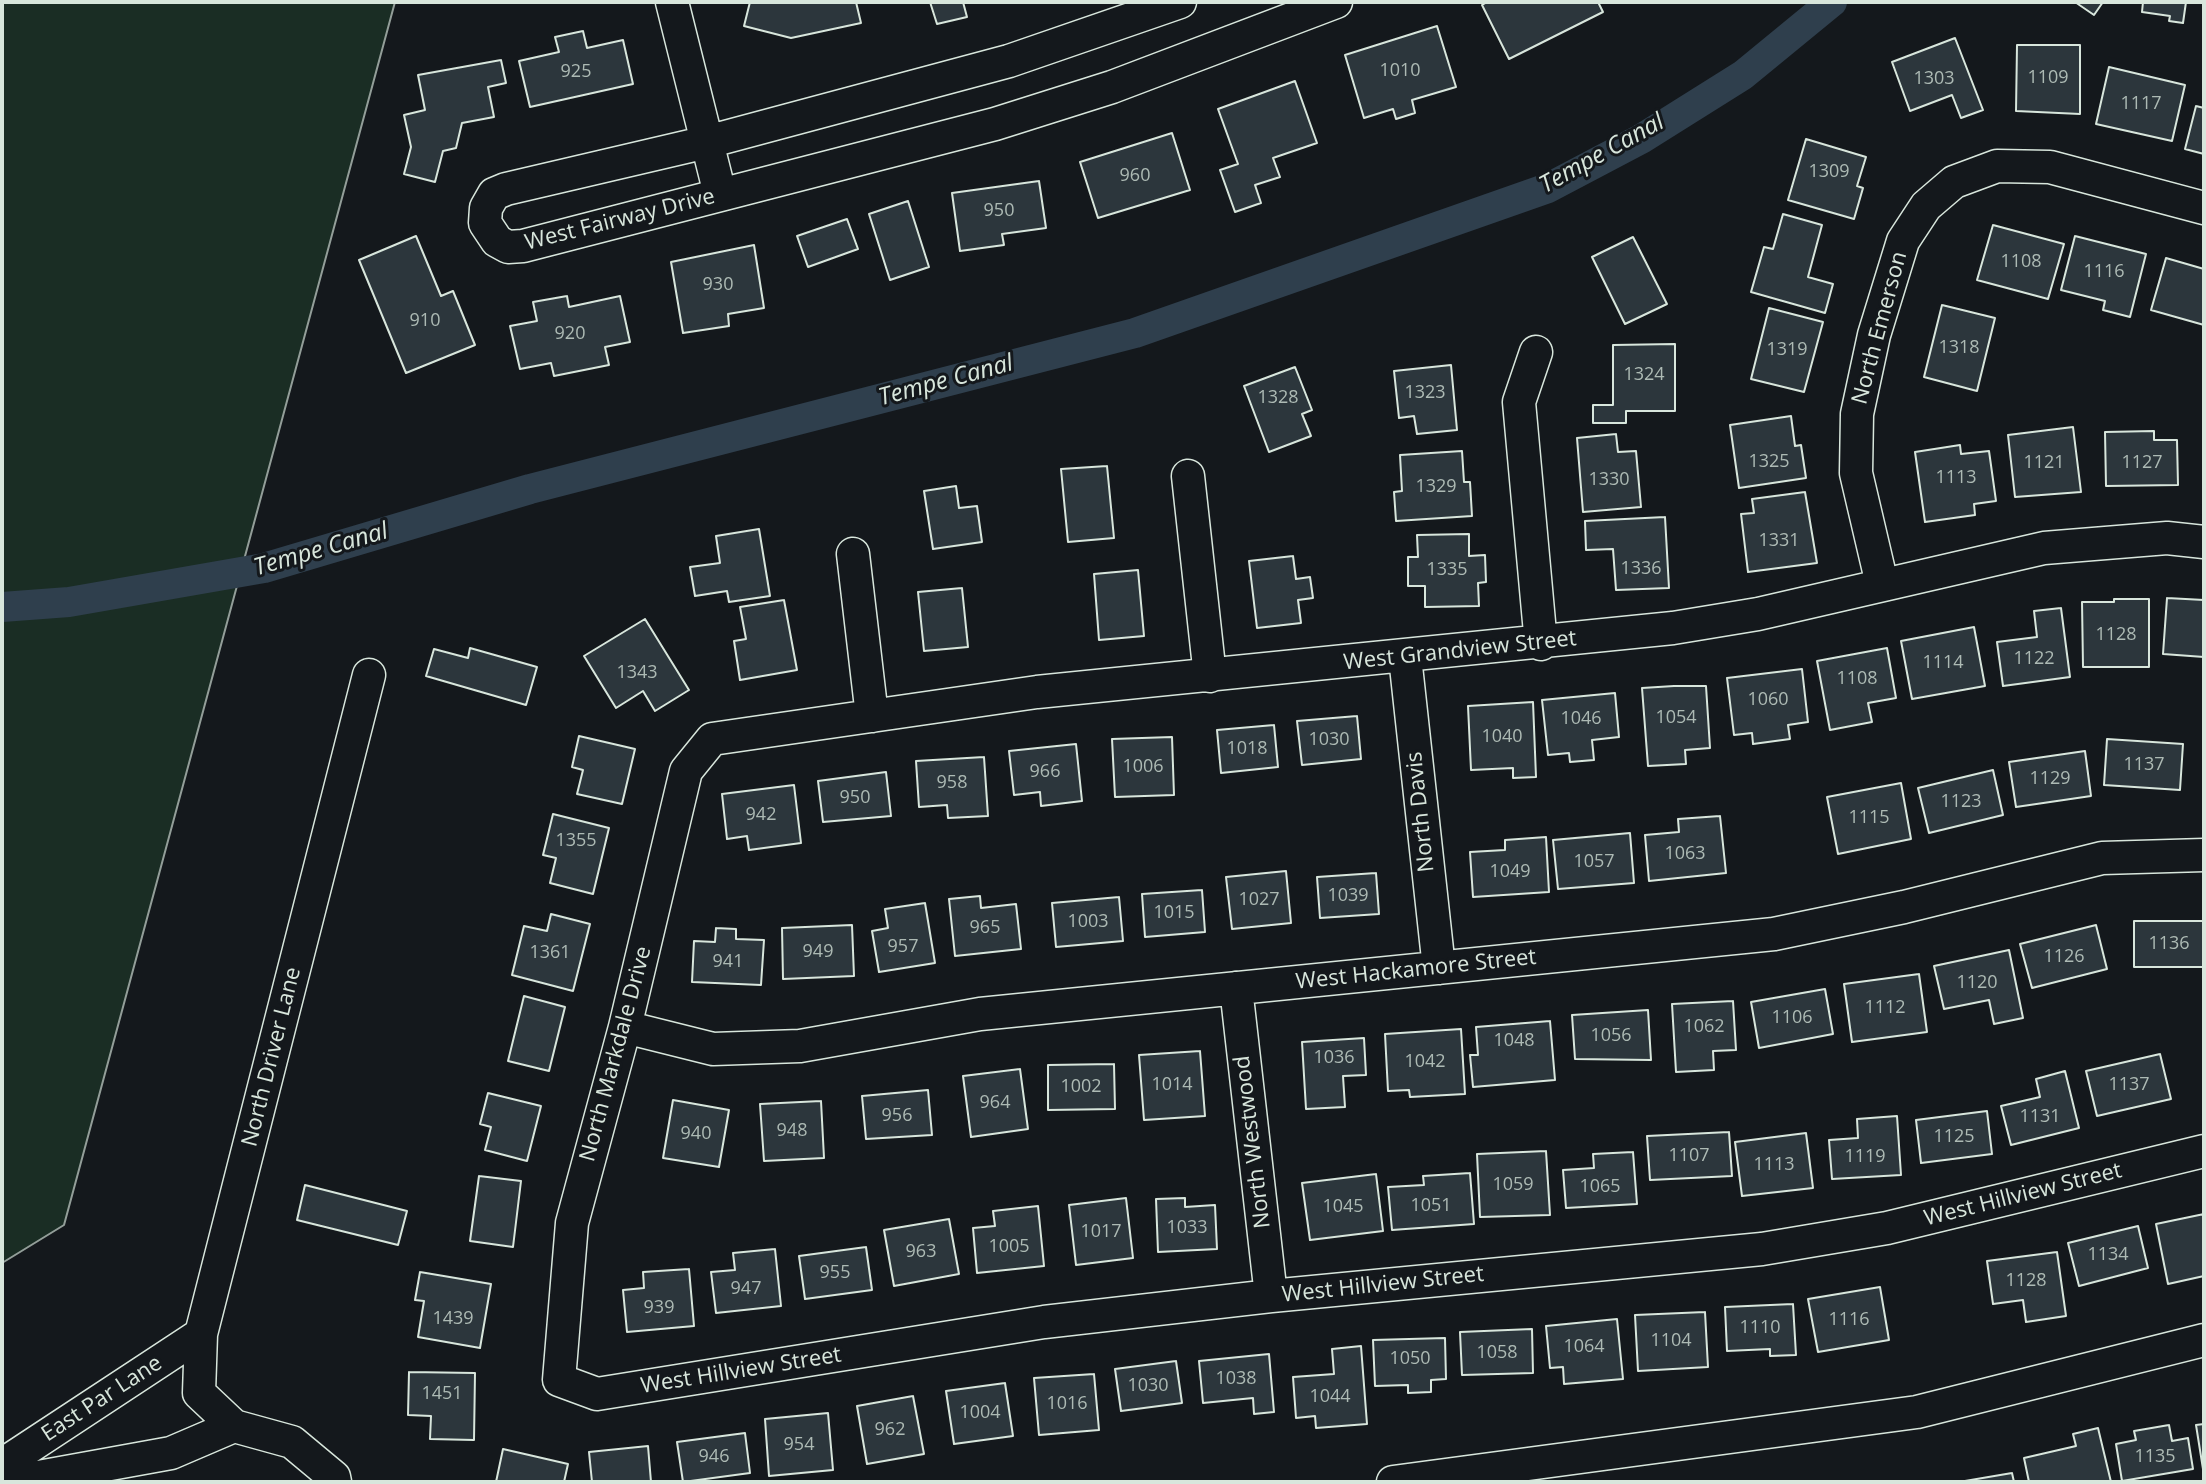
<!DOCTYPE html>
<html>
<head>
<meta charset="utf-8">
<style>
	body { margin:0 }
	#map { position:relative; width:2206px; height:1484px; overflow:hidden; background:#14181c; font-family:"Open Sans",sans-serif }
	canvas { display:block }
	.frame { position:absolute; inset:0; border:4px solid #d8e6dc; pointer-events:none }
</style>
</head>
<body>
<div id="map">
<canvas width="2206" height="1484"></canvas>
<div class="frame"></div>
</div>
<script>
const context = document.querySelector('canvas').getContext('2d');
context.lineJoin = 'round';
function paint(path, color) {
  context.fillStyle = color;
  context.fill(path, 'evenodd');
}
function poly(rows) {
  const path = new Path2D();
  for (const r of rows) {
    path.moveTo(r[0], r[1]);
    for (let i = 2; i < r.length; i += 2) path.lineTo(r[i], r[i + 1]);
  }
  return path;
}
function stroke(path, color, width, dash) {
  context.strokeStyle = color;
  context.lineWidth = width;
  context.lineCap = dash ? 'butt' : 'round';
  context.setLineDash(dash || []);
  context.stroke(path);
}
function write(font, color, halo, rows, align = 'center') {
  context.font = font + ' "Open Sans",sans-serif';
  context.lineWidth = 6;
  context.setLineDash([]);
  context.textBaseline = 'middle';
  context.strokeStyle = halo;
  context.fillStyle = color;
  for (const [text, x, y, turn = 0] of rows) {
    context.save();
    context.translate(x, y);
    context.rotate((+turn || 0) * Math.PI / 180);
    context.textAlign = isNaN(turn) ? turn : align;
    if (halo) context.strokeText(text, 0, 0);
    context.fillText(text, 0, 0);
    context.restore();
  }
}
const green = poly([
	[2,2,395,2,64,1225,2,1263,2,2]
]);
paint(green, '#1a2d24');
stroke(green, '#939e99', 2);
stroke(poly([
	[2,607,69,602,264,568,530,489,1135,333,1548,188,1641,139,1743,75,1832,2]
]), '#2f3f4d', 30);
const building = poly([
	[750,2,856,2,861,23,791,38,744,26,750,2],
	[930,2,963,2,967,17,937,24,930,2],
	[1487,2,1598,2,1603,12,1509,59,1482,5,1487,2],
	[2075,2,2103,2,2094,15,2075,2],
	[2143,2,2186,2,2183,23,2169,21,2170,16,2142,12,2143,2],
	[1437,26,1456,87,1412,100,1415,113,1396,119,1393,109,1364,118,1345,55,1437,26],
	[583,31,587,48,623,40,633,84,530,107,519,61,559,52,555,37,583,31],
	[1955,38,1983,110,1961,118,1952,95,1910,111,1892,62,1955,38],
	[2017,45,2080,45,2080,114,2016,111,2017,45],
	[501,60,506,83,488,87,494,117,462,123,456,148,443,151,435,182,404,174,411,147,404,115,425,110,418,75,501,60],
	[2109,67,2185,85,2172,141,2096,124,2109,67],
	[1295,81,1317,143,1273,158,1280,177,1255,185,1261,203,1235,212,1220,170,1238,164,1218,109,1295,81],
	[2196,106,2204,108,2204,154,2185,149,2196,106],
	[1172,133,1190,190,1098,218,1080,162,1172,133],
	[1806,139,1866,157,1857,186,1863,188,1854,219,1788,200,1806,139],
	[1039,181,1046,228,1002,234,1004,245,960,251,952,193,1039,181],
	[908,201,929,267,890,280,869,214,908,201],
	[1783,214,1822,225,1808,277,1833,284,1825,313,1751,292,1764,247,1773,249,1783,214],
	[847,219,858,249,808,267,797,236,847,219],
	[1993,225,2064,244,2048,299,1977,280,1993,225],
	[416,236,441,296,453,291,475,345,406,373,359,260,416,236],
	[2075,236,2146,254,2130,317,2103,310,2105,301,2061,290,2075,236],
	[1633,237,1667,304,1625,324,1592,257,1633,237],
	[754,245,764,308,728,314,729,326,683,333,671,262,754,245],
	[2166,258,2204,269,2204,325,2151,310,2166,258],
	[567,296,569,307,620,296,630,342,605,347,609,365,554,376,551,363,520,369,510,326,537,321,533,302,567,296],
	[1942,305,1995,318,1977,391,1924,377,1942,305],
	[1769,308,1823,322,1804,392,1751,379,1769,308],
	[1675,344,1675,411,1626,411,1626,423,1593,423,1593,405,1613,405,1613,345,1675,344],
	[1451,365,1457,430,1417,434,1414,416,1399,418,1394,371,1451,365],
	[1295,367,1312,410,1302,414,1311,436,1269,452,1244,386,1295,367],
	[1791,416,1795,446,1801,445,1806,478,1739,488,1730,425,1791,416],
	[2073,427,2081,492,2015,497,2008,435,2073,427],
	[2154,431,2154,440,2177,440,2178,485,2106,486,2105,432,2154,431],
	[1616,434,1618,452,1636,451,1641,507,1583,512,1577,438,1616,434],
	[1960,445,1961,454,1989,451,1996,501,1974,504,1975,515,1925,522,1915,452,1960,445],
	[1462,451,1464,482,1470,482,1472,516,1396,521,1394,492,1402,491,1400,455,1462,451],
	[1107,466,1114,538,1068,542,1061,469,1107,466],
	[956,486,959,508,977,506,982,542,933,549,924,491,956,486],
	[1805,492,1817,563,1748,572,1741,514,1754,513,1752,499,1805,492],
	[1665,517,1669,588,1616,590,1613,549,1586,550,1585,521,1665,517],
	[759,529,770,596,729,602,727,591,695,596,690,567,720,563,716,536,759,529],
	[1469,534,1469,556,1485,555,1486,582,1478,583,1479,606,1425,607,1425,586,1408,586,1408,557,1418,557,1417,535,1469,534],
	[1293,556,1296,579,1310,577,1313,598,1298,600,1301,623,1257,628,1249,561,1293,556],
	[1138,570,1144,636,1099,640,1094,574,1138,570],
	[962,588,968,647,924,651,918,592,962,588],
	[2167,598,2204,600,2204,657,2163,654,2167,598],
	[2114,599,2149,599,2149,667,2083,667,2082,602,2114,602,2114,599],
	[784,600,797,670,740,680,734,641,746,639,740,607,784,600],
	[2061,608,2070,677,2003,686,1997,642,2037,637,2034,611,2061,608],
	[645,619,689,690,655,711,643,691,616,708,584,656,645,619],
	[1974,627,1985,686,1912,699,1901,641,1974,627],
	[470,648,537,667,526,705,426,676,434,649,468,658,470,648],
	[1887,648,1896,698,1868,703,1872,722,1830,730,1817,661,1887,648],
	[1802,669,1808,722,1788,725,1790,739,1753,744,1752,733,1734,735,1727,678,1802,669],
	[1674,686,1706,686,1710,748,1685,750,1686,764,1648,766,1642,688,1674,686],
	[1615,693,1619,737,1592,740,1594,760,1570,762,1569,753,1548,755,1542,700,1615,693],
	[1533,702,1536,777,1513,778,1513,768,1471,770,1468,706,1533,702],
	[1357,716,1361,759,1302,765,1297,721,1357,716],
	[1274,725,1278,767,1221,773,1217,730,1274,725],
	[579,736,635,749,622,804,577,794,583,770,572,767,579,736],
	[1172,737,1174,795,1115,797,1112,739,1172,737],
	[2107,739,2183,744,2180,790,2104,785,2107,739],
	[1076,744,1082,801,1041,806,1040,792,1014,795,1009,751,1076,744],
	[2085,751,2091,796,2016,807,2009,762,2085,751],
	[984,757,988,816,948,818,947,805,919,807,916,761,984,757],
	[1993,770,2003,815,1929,833,1918,788,1993,770],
	[886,772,891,816,823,822,818,781,886,772],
	[1901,783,1911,839,1838,854,1827,797,1901,783],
	[794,785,801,843,749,850,747,836,727,839,722,794,794,785],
	[553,814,609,828,593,894,550,883,556,858,543,855,553,814],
	[1720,816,1726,873,1649,881,1645,835,1679,832,1678,819,1720,816],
	[1630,833,1634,883,1558,889,1553,840,1630,833],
	[1546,837,1549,892,1473,897,1470,852,1505,850,1505,840,1546,837],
	[1286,871,1291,923,1232,929,1226,877,1286,871],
	[1376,873,1379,914,1320,918,1317,877,1376,873],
	[1202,890,1205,932,1145,937,1142,894,1202,890],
	[980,896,981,908,1016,904,1021,949,955,956,949,899,980,896],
	[1119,897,1123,941,1056,947,1052,903,1119,897],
	[925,903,935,963,879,972,872,931,888,928,885,909,925,903],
	[551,914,590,924,573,991,512,975,524,926,547,931,551,914],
	[2134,921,2204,921,2204,967,2134,967,2134,921],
	[852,925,854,976,783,979,782,928,852,925],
	[2096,925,2107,969,2032,988,2020,944,2096,925],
	[716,928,736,929,736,939,764,940,761,985,692,982,694,941,715,942,716,928],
	[2009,950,2023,1018,1994,1024,1989,1000,1944,1009,1934,966,2009,950],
	[1919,974,1927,1032,1852,1042,1844,984,1919,974],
	[1825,989,1833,1034,1759,1048,1751,1002,1825,989],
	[524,996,565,1007,549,1071,508,1061,524,996],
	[1733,1001,1736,1050,1713,1051,1714,1070,1676,1072,1672,1004,1733,1001],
	[1648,1010,1651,1060,1575,1059,1572,1015,1648,1010],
	[1550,1021,1555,1080,1473,1087,1470,1055,1478,1055,1476,1027,1550,1021],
	[1461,1029,1465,1094,1410,1097,1409,1090,1388,1091,1385,1034,1461,1029],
	[1364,1038,1366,1075,1343,1076,1345,1107,1306,1109,1302,1042,1364,1038],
	[1200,1051,1205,1116,1144,1120,1139,1055,1200,1051],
	[2160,1054,2171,1099,2097,1116,2086,1071,2160,1054],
	[1114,1064,1115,1109,1048,1110,1048,1065,1114,1064],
	[1020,1069,1028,1129,971,1137,963,1076,1020,1069],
	[2065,1071,2079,1128,2011,1145,2001,1106,2040,1097,2036,1079,2065,1071],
	[928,1090,932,1135,866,1139,862,1096,928,1090],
	[488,1093,541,1106,527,1161,485,1150,491,1127,480,1124,488,1093],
	[673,1100,729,1110,719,1167,663,1158,673,1100],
	[821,1101,824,1158,764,1161,760,1104,821,1101],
	[1987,1111,1992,1154,1921,1163,1916,1120,1987,1111],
	[1897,1116,1901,1175,1832,1179,1829,1140,1858,1138,1857,1119,1897,1116],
	[1729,1132,1732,1176,1650,1180,1647,1136,1729,1132],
	[1806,1133,1813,1188,1742,1196,1735,1142,1806,1133],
	[1546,1151,1550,1215,1480,1217,1477,1154,1546,1151],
	[1633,1152,1637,1204,1566,1208,1563,1170,1594,1168,1593,1154,1633,1152],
	[1470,1173,1474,1224,1392,1230,1388,1187,1424,1185,1423,1176,1470,1173],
	[1376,1174,1383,1231,1310,1240,1302,1183,1376,1174],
	[479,1176,521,1181,513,1247,470,1241,479,1176],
	[305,1185,407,1211,398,1245,297,1220,305,1185],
	[1126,1198,1133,1258,1076,1265,1069,1205,1126,1198],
	[1185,1198,1185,1207,1215,1205,1217,1249,1158,1252,1156,1199,1185,1198],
	[1038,1206,1044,1266,977,1273,973,1228,995,1226,993,1211,1038,1206],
	[2204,1214,2204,1276,2168,1284,2156,1224,2204,1214],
	[949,1219,959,1274,894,1286,884,1230,949,1219],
	[2138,1226,2148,1268,2079,1286,2068,1243,2138,1226],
	[866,1247,872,1290,805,1299,799,1256,866,1247],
	[775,1249,781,1306,716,1313,711,1272,735,1270,733,1253,775,1249],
	[2057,1252,2066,1316,2026,1322,2023,1300,1993,1304,1987,1261,2057,1252],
	[689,1269,694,1326,627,1332,623,1290,644,1288,643,1272,689,1269],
	[420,1272,491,1284,480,1348,418,1337,424,1301,415,1300,420,1272],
	[1880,1287,1889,1340,1818,1352,1808,1299,1880,1287],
	[1793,1304,1796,1355,1770,1356,1770,1349,1727,1351,1725,1307,1793,1304],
	[1705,1312,1708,1367,1638,1371,1635,1315,1705,1312],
	[1617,1319,1623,1379,1564,1384,1563,1367,1550,1368,1546,1326,1617,1319],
	[1532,1329,1533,1373,1462,1375,1460,1332,1532,1329],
	[1445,1338,1446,1379,1431,1380,1431,1392,1408,1393,1408,1385,1375,1386,1373,1340,1445,1338],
	[1361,1346,1367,1424,1316,1428,1315,1416,1296,1418,1293,1377,1334,1374,1332,1349,1361,1346],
	[1269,1354,1274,1412,1254,1414,1253,1398,1203,1403,1199,1361,1269,1354],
	[1176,1361,1182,1403,1121,1411,1115,1369,1176,1361],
	[409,1372,475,1373,474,1440,430,1439,431,1416,408,1415,409,1372],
	[1094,1374,1099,1430,1039,1435,1034,1378,1094,1374],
	[1005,1383,1013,1436,954,1444,946,1391,1005,1383],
	[913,1396,924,1454,867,1464,857,1406,913,1396],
	[828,1413,833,1470,769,1476,765,1419,828,1413],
	[2204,1424,2204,1469,2203,1469,2196,1425,2204,1424],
	[2169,1425,2172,1441,2188,1438,2193,1469,2122,1481,2116,1444,2136,1440,2134,1431,2169,1425],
	[2098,1428,2111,1482,2029,1482,2024,1458,2076,1446,2073,1434,2098,1428],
	[745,1433,750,1473,683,1482,677,1442,745,1433],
	[648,1446,651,1482,592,1482,589,1452,648,1446],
	[503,1449,568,1464,564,1482,496,1482,503,1449],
	[2012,1473,2014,1482,1959,1482,2012,1473]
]);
paint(building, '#2c363c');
stroke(building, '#d8e6dc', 2);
const minor = poly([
	[672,2,720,194],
	[1180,2,1009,61,707,142,506,189,494,194,486,208,485,223,497,241,508,247,523,246,995,124,1112,87,1336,2],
	[1536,352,1519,402,1541,644],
	[1188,476,1210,676],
	[2204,542,2167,538,2044,548,1758,614,1673,628,1037,692,712,739,686,771,625,1027,572,1223,559,1380,597,1394,1044,1322,1271,1296,1762,1249,1887,1228,2204,1151],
	[853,554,872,716],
	[1882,584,1856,473,1857,414,1874,335,1903,241,1926,206,1954,182,1997,166,2050,167,2204,208],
	[1405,657,1439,968],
	[1236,988,1271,1296],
	[625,1027,713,1049,800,1046,980,1014,1774,934,1904,907,2102,858,2204,855],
	[234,1426,199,1393,201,1334,369,675],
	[2,1465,201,1334],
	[11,1482,171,1453,234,1426,292,1442,334,1477,335,1482],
	[1393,1482,1917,1412,2204,1340]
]);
stroke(minor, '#d8e6dc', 35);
stroke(minor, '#14181c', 32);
write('18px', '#adbab4', null, [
	["1010",1400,71],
	["925",576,72],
	["1109",2048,78],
	["1303",1934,79],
	["1117",2141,104],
	["1309",1829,172],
	["960",1135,176],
	["950",999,211],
	["1108",2021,262],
	["1116",2104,272],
	["930",718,285],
	["910",425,321],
	["920",570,334],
	["1318",1959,348],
	["1319",1787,350],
	["1324",1644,375],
	["1323",1425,393],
	["1328",1278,398],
	["1325",1769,462],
	["1121",2044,463],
	["1127",2142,463],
	["1113",1956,478],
	["1330",1609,480],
	["1329",1436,487],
	["1331",1779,541],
	["1336",1641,569],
	["1335",1447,570],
	["1128",2116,635],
	["1122",2034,659],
	["1114",1943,663],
	["1343",637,673],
	["1108",1857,679],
	["1060",1768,700],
	["1054",1676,718],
	["1046",1581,719],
	["1040",1502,737],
	["1030",1329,740],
	["1018",1247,749],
	["1137",2144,765],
	["1006",1143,767],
	["966",1045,772],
	["1129",2050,779],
	["958",952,783],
	["950",855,798],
	["1123",1961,802],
	["942",761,815],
	["1115",1869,818],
	["1355",576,841],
	["1063",1685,854],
	["1057",1594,862],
	["1049",1510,872],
	["1039",1348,896],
	["1027",1259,900],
	["1015",1174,913],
	["1003",1088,922],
	["965",985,928],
	["1136",2169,944],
	["957",903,947],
	["949",818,952],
	["1361",550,953],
	["1126",2064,957],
	["941",728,962],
	["1120",1977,983],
	["1112",1885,1008],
	["1106",1792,1018],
	["1062",1704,1027],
	["1056",1611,1036],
	["1048",1514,1041],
	["1036",1334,1058],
	["1042",1425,1062],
	["1014",1172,1085],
	["1137",2129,1085],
	["1002",1081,1087],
	["964",995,1103],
	["956",897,1116],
	["1131",2040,1117],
	["948",792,1131],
	["940",696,1134],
	["1125",1954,1137],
	["1107",1689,1156],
	["1119",1865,1157],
	["1113",1774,1165],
	["1059",1513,1185],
	["1065",1600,1187],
	["1051",1431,1206],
	["1045",1343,1207],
	["1033",1187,1228],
	["1017",1101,1232],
	["1005",1009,1247],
	["963",921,1252],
	["1134",2108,1255],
	["955",835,1273],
	["1128",2026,1281],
	["947",746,1289],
	["939",659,1308],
	["1439",453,1319],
	["1116",1849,1320],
	["1110",1760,1328],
	["1104",1671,1341],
	["1064",1584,1347],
	["1058",1497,1353],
	["1050",1410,1359],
	["1038",1236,1379],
	["1030",1148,1386],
	["1451",442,1394],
	["1044",1330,1397],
	["1016",1067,1404],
	["1004",980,1413],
	["962",890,1430],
	["954",799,1445],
	["946",714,1457],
	["1135",2155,1457]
]);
write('22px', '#d8e6dc', '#14181c', [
	["West Fairway Drive",620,220,-14],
	["North Emerson",1880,328,-75],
	["West Grandview Street",1460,651,-6],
	["North Davis",1421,812,-96],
	["West Hackamore Street",1416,970,-6],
	["North Markdale Drive",616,1054,-75],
	["North Driver Lane",272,1057,-76],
	["North Westwood",1253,1142,-97],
	["West Hillview Street",2023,1195,-14],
	["West Hillview Street",1383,1285,-6],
	["West Hillview Street",741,1371,-9],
	["East Par Lane",102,1399,-33]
]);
write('italic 24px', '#d8e6dc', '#14181c', [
	["Tempe Canal",1602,154,-29],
	["Tempe Canal",946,381,-15],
	["Tempe Canal",321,550,-16]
]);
</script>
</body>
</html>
